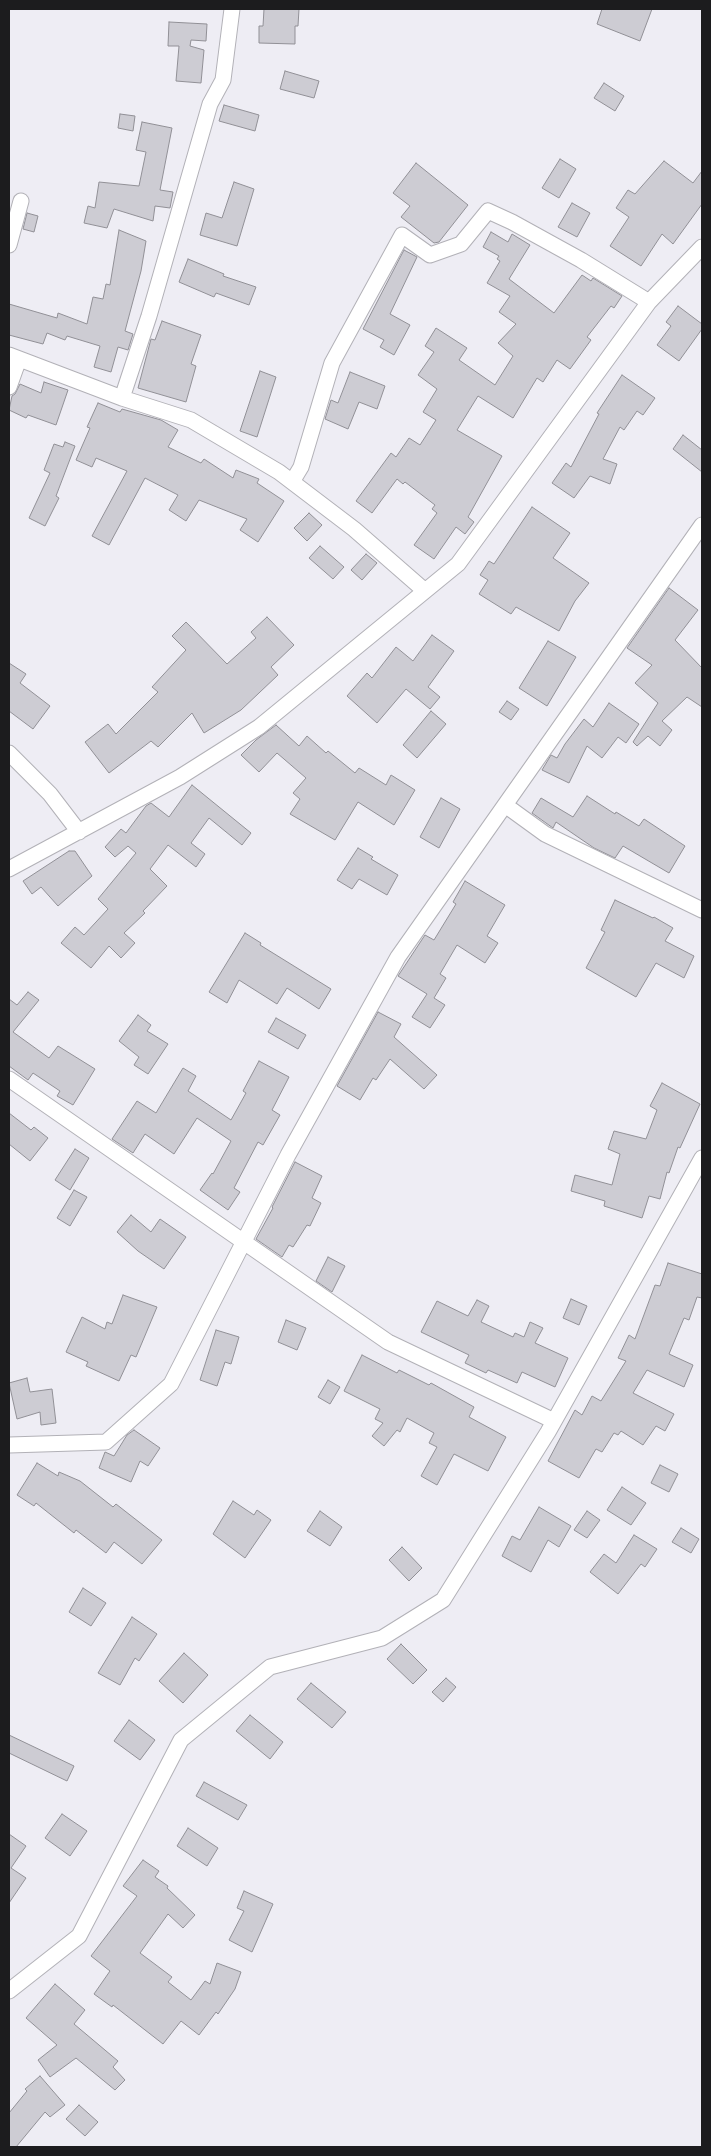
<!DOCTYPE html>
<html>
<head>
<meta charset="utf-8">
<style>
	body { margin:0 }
	#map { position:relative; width:711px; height:2156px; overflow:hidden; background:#eeedf4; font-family:Rubik,sans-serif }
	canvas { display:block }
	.frame { position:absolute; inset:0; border:10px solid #1c1c1e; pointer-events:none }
</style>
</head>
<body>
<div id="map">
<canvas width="711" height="2156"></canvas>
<div class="frame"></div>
</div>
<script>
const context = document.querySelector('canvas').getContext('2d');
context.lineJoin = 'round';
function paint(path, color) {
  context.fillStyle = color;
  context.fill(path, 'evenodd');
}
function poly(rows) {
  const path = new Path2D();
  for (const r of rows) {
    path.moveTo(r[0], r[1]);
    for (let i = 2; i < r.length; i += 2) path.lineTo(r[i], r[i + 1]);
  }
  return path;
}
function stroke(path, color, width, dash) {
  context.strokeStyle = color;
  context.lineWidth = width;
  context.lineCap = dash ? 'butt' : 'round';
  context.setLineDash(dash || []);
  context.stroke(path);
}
const building = poly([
	[264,9,299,9,298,26,295,26,295,44,259,43,259,26,263,26,264,9],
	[602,9,652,9,640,41,597,24,602,9],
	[169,22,207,24,206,41,191,40,190,46,204,50,201,83,176,81,179,46,168,46,169,22],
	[285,71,319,81,314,98,280,89,285,71],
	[604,83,624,96,615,111,594,98,604,83],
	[224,105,259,115,255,131,219,121,224,105],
	[120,114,135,116,133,131,118,128,120,114],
	[142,122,172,128,160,190,173,192,170,208,155,206,153,221,114,209,107,228,84,223,88,206,95,208,99,182,139,186,146,152,136,150,142,122],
	[560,159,576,169,559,198,542,188,560,159],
	[664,161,693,183,702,171,702,204,673,244,662,234,641,266,610,246,629,217,616,208,628,190,635,194,664,161],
	[416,163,468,205,439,242,434,243,401,217,410,206,393,193,416,163],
	[234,182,254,189,237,246,200,235,206,213,222,218,234,182],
	[572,203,590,213,577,237,558,227,572,203],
	[27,213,38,216,34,232,23,229,27,213],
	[119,230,146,241,141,271,125,331,133,334,128,350,118,347,111,372,94,367,100,346,67,336,65,340,47,333,43,344,9,335,9,304,57,318,58,313,87,324,93,297,103,299,106,284,110,285,119,230],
	[491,232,508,242,512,234,530,245,509,279,554,313,582,275,591,281,593,278,622,296,614,308,611,306,587,337,591,340,570,369,557,360,543,382,537,378,513,418,478,396,457,430,502,456,468,517,474,522,465,534,456,527,434,559,414,545,437,513,432,509,435,505,405,482,403,484,397,479,372,513,356,501,391,453,396,457,409,438,420,445,436,420,423,412,437,389,418,375,434,352,425,346,436,328,467,348,459,360,495,385,513,356,498,343,516,324,499,312,510,296,487,283,500,261,497,259,499,256,483,247,491,232],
	[404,250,417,257,390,314,410,325,394,355,380,347,384,340,363,329,404,250],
	[188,259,224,274,223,276,256,287,249,305,216,293,214,297,179,282,188,259],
	[678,306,702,324,702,329,679,361,657,345,671,326,666,322,678,306],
	[162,321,201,335,191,364,196,366,186,402,138,388,151,339,155,340,162,321],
	[260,371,276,377,257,437,240,431,260,371],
	[350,372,385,386,377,409,359,402,348,429,325,419,331,400,338,403,350,372],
	[622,375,655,398,643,415,637,411,624,430,620,427,603,459,617,464,610,484,590,476,574,498,552,483,566,463,571,467,599,414,597,413,622,375],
	[44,382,68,390,56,425,28,415,26,418,9,410,12,396,15,394,20,384,41,393,44,382],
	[98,403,120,412,122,409,161,420,178,430,168,447,201,463,204,459,233,478,236,470,259,479,257,483,284,501,258,542,240,530,247,519,199,500,186,521,169,510,178,495,145,478,109,545,92,536,127,471,96,458,92,467,76,460,90,428,87,427,98,403],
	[683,435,702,450,702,472,673,449,683,435],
	[65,442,75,446,56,496,59,498,45,526,29,518,50,473,44,470,54,444,63,447,65,442],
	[532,507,570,533,553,558,589,583,575,601,559,631,516,607,511,614,479,594,488,580,480,575,489,561,494,564,532,507],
	[309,513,322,525,307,541,294,528,309,513],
	[320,546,344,567,333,579,309,558,320,546],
	[366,554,377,563,362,580,351,570,366,554],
	[669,588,698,610,675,640,702,668,702,707,687,697,662,721,672,730,660,746,648,736,637,746,633,742,658,703,635,683,652,665,627,648,669,588],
	[267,617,294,645,271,667,278,675,241,710,204,733,192,713,158,747,151,741,109,773,85,742,108,724,116,734,158,692,152,687,186,650,172,636,186,622,227,664,256,638,251,632,267,617],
	[432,635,454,651,428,687,440,697,430,709,406,689,377,723,347,696,367,673,372,678,396,647,413,661,432,635],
	[548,641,576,657,547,706,519,688,548,641],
	[9,663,26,674,20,683,50,706,33,729,9,711,9,663],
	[507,701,519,709,511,720,499,712,507,701],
	[609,703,639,724,626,743,618,737,602,758,587,746,569,783,542,770,551,755,557,758,565,744,584,719,593,727,609,703],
	[431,711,446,724,417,758,403,745,431,711],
	[276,725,299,746,307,736,326,753,328,751,355,773,359,768,386,785,391,775,415,790,394,825,358,802,335,840,290,814,300,799,293,793,306,778,277,753,259,772,241,755,256,740,276,725],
	[192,785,251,833,242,845,209,818,191,843,205,854,196,867,168,845,150,869,167,886,143,911,145,913,124,933,135,943,121,958,109,946,91,968,61,943,75,927,84,935,108,909,98,899,136,853,128,846,115,857,105,847,121,829,126,833,146,806,151,803,169,817,192,785],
	[587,796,615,814,616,812,639,826,644,819,685,846,669,873,623,846,615,858,594,848,556,822,553,828,532,813,541,798,573,817,587,796],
	[441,798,460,809,439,848,420,837,441,798],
	[358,848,373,857,371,859,398,875,387,895,359,879,352,889,337,880,358,848],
	[69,851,75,851,92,876,58,906,41,887,32,894,23,881,69,851],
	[465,881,505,905,487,936,498,943,485,963,457,945,440,974,446,978,434,998,445,1005,430,1028,412,1017,427,994,398,976,425,935,434,940,456,904,453,902,465,881],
	[615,900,653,918,654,917,673,928,665,941,694,956,684,978,656,963,636,997,586,968,605,932,601,930,615,900],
	[245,933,261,943,260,945,331,989,319,1009,287,988,277,1004,239,980,227,1003,209,992,245,933],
	[28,992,39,1000,13,1032,49,1058,58,1046,95,1069,73,1105,57,1096,60,1091,33,1073,28,1080,9,1066,9,999,17,1005,28,992],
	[378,1012,401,1024,394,1037,437,1075,424,1089,390,1059,376,1080,373,1078,360,1100,337,1086,378,1012],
	[138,1015,151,1025,147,1031,168,1044,148,1074,134,1065,139,1057,119,1041,138,1015],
	[276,1018,306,1035,298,1049,268,1032,276,1018],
	[259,1061,289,1077,272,1110,280,1115,263,1145,258,1142,234,1188,240,1192,228,1210,200,1190,212,1173,213,1174,231,1141,197,1118,174,1154,145,1134,133,1153,112,1139,137,1101,156,1113,183,1068,196,1076,188,1091,231,1120,246,1093,243,1091,259,1061],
	[662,1083,700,1104,680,1148,678,1147,669,1173,667,1172,660,1199,649,1196,642,1218,604,1206,605,1201,571,1191,575,1175,612,1185,620,1154,608,1149,614,1131,646,1139,657,1110,650,1106,662,1083],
	[9,1113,31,1130,34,1127,48,1138,30,1161,9,1144,9,1113],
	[75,1149,89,1158,70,1190,55,1180,75,1149],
	[295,1162,322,1176,312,1198,321,1203,310,1226,307,1225,293,1247,289,1245,282,1257,256,1239,273,1208,272,1207,295,1162],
	[74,1190,87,1197,70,1226,57,1218,74,1190],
	[131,1215,151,1232,160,1219,186,1237,164,1269,138,1251,117,1232,131,1215],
	[328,1257,345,1266,332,1292,316,1281,328,1257],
	[668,1263,702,1274,702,1298,697,1297,689,1320,684,1318,669,1354,693,1365,684,1387,647,1370,633,1393,674,1414,665,1431,656,1426,643,1445,621,1431,618,1435,614,1433,602,1452,596,1449,579,1478,548,1461,575,1410,582,1415,592,1396,601,1401,626,1361,618,1358,629,1335,635,1339,655,1285,660,1286,668,1263],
	[123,1295,157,1307,136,1357,131,1355,119,1381,86,1366,88,1362,66,1352,82,1317,105,1329,107,1322,112,1324,123,1295],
	[571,1299,587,1306,579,1325,563,1318,571,1299],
	[477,1300,489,1306,481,1322,513,1337,515,1333,524,1337,530,1322,543,1328,535,1343,568,1358,555,1387,522,1372,517,1383,488,1370,486,1373,465,1363,469,1355,421,1332,437,1301,468,1316,477,1300],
	[286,1320,306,1328,297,1350,278,1342,286,1320],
	[216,1330,239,1337,231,1364,225,1362,217,1386,200,1380,216,1330],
	[362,1355,397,1373,399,1370,429,1385,431,1383,474,1407,469,1417,506,1437,488,1471,454,1454,437,1485,421,1476,437,1447,429,1443,434,1433,407,1418,400,1432,397,1430,384,1446,372,1436,383,1423,375,1419,380,1409,344,1391,362,1355],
	[27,1378,30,1392,52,1389,56,1423,41,1425,40,1412,17,1419,9,1383,27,1378],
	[328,1380,340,1387,330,1404,318,1397,328,1380],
	[134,1430,160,1448,148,1466,140,1461,131,1482,99,1468,105,1452,114,1456,127,1435,134,1430],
	[37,1463,58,1476,59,1472,80,1481,113,1507,116,1504,162,1540,142,1564,114,1542,106,1553,76,1530,74,1533,36,1503,34,1506,17,1495,37,1463],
	[660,1465,678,1474,669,1492,651,1483,660,1465],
	[622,1487,646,1503,631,1525,607,1510,622,1487],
	[233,1501,254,1515,257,1510,271,1520,245,1558,213,1534,233,1501],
	[539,1507,571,1526,559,1547,548,1540,531,1572,502,1556,512,1536,520,1540,539,1507],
	[320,1511,342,1527,330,1546,307,1531,320,1511],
	[587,1511,600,1520,587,1538,574,1530,587,1511],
	[681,1528,699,1539,691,1553,672,1542,681,1528],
	[634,1535,657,1549,645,1567,641,1564,618,1594,590,1572,604,1554,616,1563,634,1535],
	[402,1547,422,1568,409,1581,389,1560,402,1547],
	[83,1588,106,1603,91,1626,69,1612,83,1588],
	[132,1617,157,1634,139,1661,135,1658,120,1685,98,1673,132,1617],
	[401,1644,427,1670,413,1684,387,1659,401,1644],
	[184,1653,208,1675,183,1703,159,1681,184,1653],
	[446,1678,456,1687,443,1702,432,1692,446,1678],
	[311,1683,346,1712,332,1728,297,1699,311,1683],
	[250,1715,283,1742,270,1759,236,1731,250,1715],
	[129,1720,155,1740,140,1760,114,1741,129,1720],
	[9,1735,74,1766,67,1781,9,1753,9,1735],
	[204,1782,247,1805,238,1820,196,1796,204,1782],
	[62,1814,87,1831,70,1856,45,1838,62,1814],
	[188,1828,218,1848,207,1866,177,1846,188,1828],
	[9,1834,26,1846,11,1868,26,1878,9,1903,9,1834],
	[143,1860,159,1871,155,1877,168,1886,167,1888,195,1915,183,1928,168,1914,140,1953,172,1977,168,1982,191,2000,205,1981,210,1984,217,1963,241,1972,235,1989,218,2014,216,2012,199,2035,181,2021,163,2044,113,2005,112,2007,94,1994,110,1971,91,1956,137,1896,123,1886,143,1860],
	[244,1891,273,1904,252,1952,229,1940,244,1911,237,1908,244,1891],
	[55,1984,85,2010,74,2024,118,2061,113,2067,125,2080,115,2090,76,2058,50,2077,38,2060,57,2045,26,2018,55,1984],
	[40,2076,65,2105,50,2117,45,2112,16,2147,9,2147,9,2113,27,2091,25,2089,40,2076],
	[79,2105,98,2122,85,2136,66,2119,79,2105]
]);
paint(building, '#cdccd3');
stroke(building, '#919096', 1);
const street = poly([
	[9,245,21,201],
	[9,355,122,398,149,316,210,104,223,80,232,9],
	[9,387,19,359],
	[122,398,191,420,279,472,354,529,425,591],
	[292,482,301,467,332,363,402,235,430,255,461,244,488,211,512,222,581,260,649,302],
	[9,753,50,794,79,832],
	[505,805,545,834,702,910],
	[9,869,180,777,259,727,458,564,649,302,702,247],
	[9,1079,388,1342,554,1421],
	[9,1445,106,1442,171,1384,288,1155,398,957,702,525],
	[9,1991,79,1936,181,1740,270,1667,382,1638,443,1600,548,1432,702,1158]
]);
stroke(street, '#b2b1b7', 17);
stroke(street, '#fff', 15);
</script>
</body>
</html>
